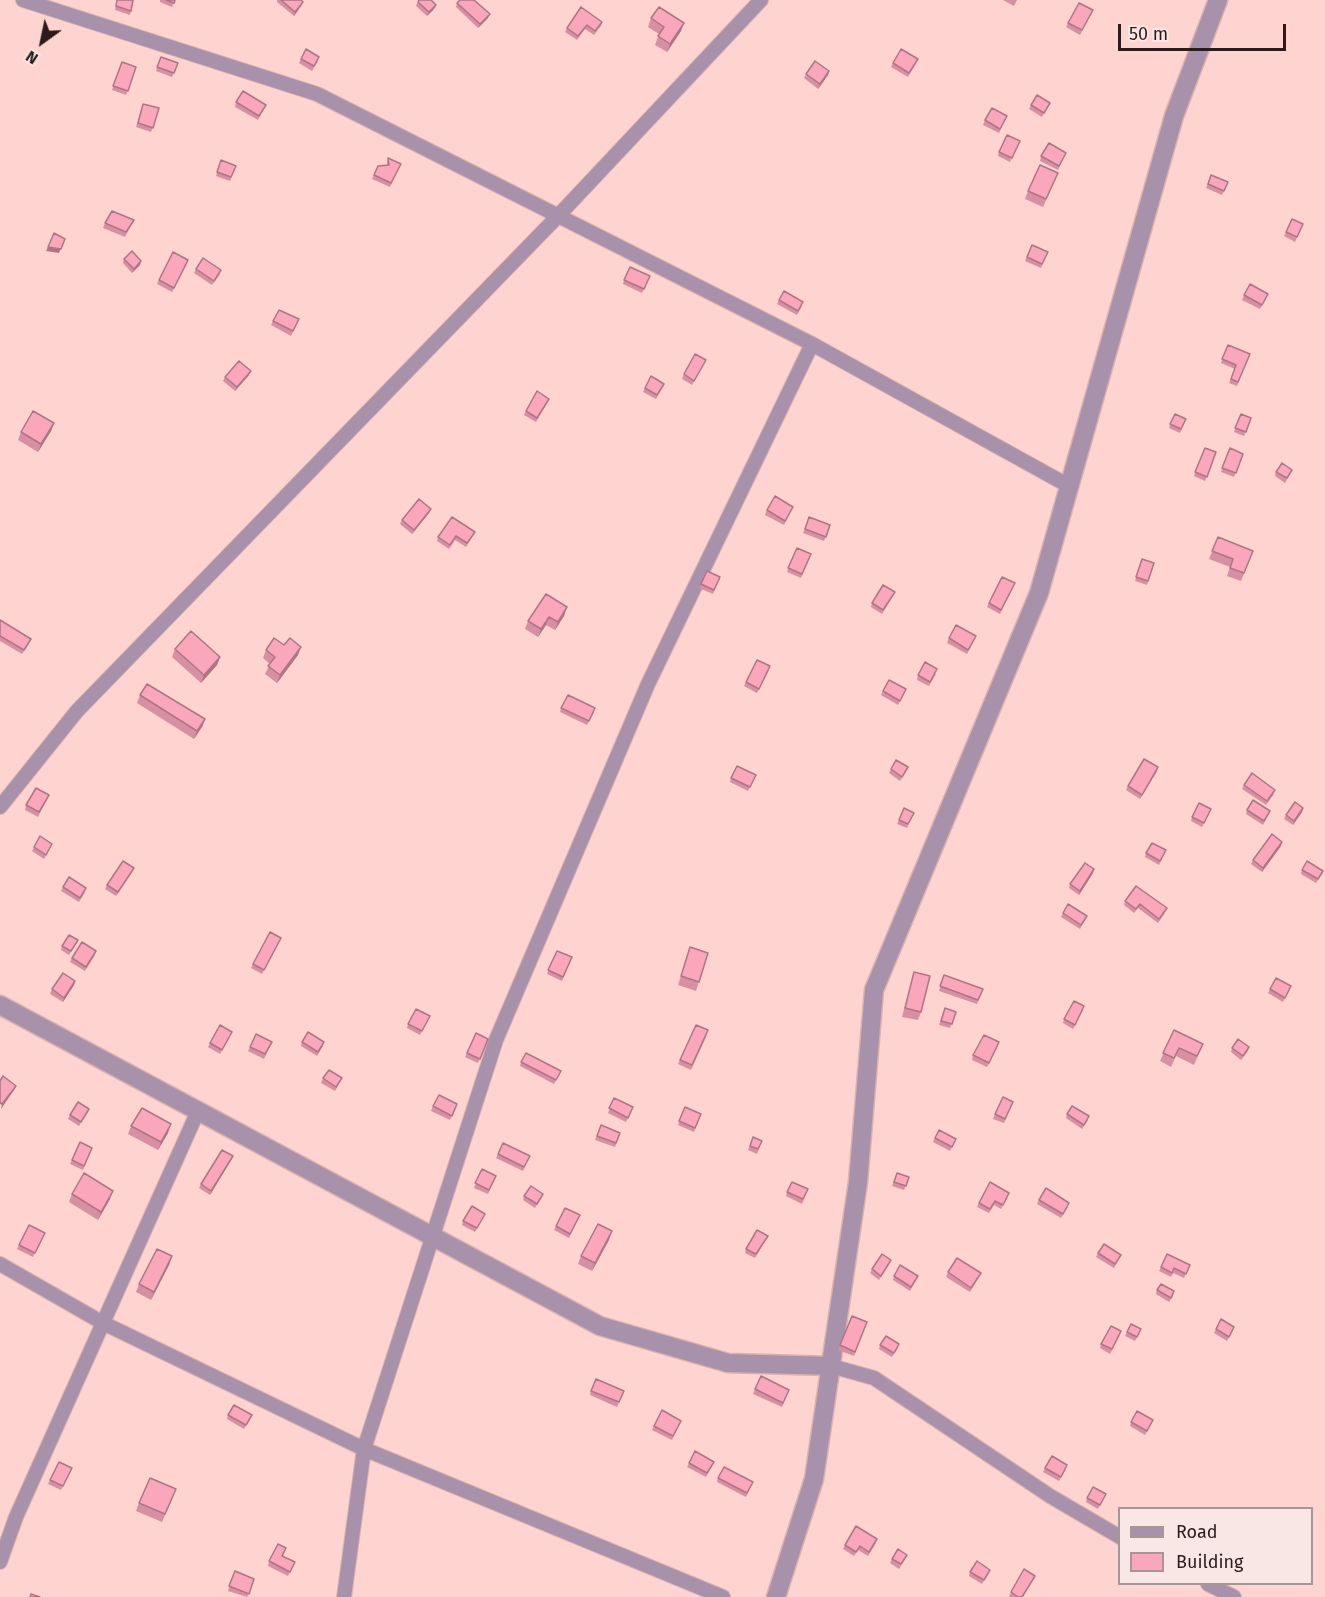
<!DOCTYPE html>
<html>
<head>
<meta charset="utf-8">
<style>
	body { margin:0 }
	#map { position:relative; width:1325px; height:1597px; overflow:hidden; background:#ffd3d0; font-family:"Fira Sans",sans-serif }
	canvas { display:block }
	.legend { position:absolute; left:1118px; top:1507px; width:195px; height:78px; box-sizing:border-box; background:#f9e7e6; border:2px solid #a79695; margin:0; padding:8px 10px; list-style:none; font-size:18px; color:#2b1c1b }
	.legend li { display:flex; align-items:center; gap:12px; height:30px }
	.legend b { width:30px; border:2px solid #a79695 }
	.north { position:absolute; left:12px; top:12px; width:60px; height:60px; -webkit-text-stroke:4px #f9e7e6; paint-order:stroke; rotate:213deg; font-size:16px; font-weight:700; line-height:24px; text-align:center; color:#2b1c1b }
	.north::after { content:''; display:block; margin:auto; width:21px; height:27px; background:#2b1c1b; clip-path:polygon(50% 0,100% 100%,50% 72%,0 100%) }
	.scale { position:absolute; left:1118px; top:24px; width:168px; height:27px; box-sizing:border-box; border:3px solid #2b1c1b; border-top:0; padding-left:8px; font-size:18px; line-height:21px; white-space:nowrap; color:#2b1c1b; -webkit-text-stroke:4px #f9e7e6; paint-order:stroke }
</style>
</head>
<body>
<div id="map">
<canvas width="1325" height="1597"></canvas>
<ul class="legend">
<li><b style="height:8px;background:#a891ab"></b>Road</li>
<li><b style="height:16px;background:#faa7bc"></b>Building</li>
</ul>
<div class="north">N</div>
<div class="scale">50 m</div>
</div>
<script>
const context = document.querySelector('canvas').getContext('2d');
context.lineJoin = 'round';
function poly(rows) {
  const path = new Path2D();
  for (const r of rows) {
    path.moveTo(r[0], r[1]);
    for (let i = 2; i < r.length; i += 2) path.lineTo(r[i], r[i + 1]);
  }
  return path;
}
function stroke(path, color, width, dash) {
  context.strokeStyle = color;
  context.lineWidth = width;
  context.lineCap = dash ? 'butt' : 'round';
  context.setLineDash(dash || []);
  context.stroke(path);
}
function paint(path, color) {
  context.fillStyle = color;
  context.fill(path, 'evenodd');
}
const lane = poly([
	[23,0,317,94,812,344,1069,486],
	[0,807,77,711,558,216,761,0],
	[0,1264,103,1323,364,1449,723,1597],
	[831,1366,874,1378,1050,1496,1120,1537],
	[0,1562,16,1517,198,1111],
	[1208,1584,1234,1597],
	[344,1597,364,1449,496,1040,648,684,812,344]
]);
const street = poly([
	[0,1005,600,1326,728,1363,831,1366],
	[776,1597,814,1479,858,1182,874,990,1039,593,1174,116,1218,0]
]);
stroke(lane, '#d9b2af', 16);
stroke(street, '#d9b2af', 21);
stroke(lane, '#a891ab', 14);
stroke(street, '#a891ab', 18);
paint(poly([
	[117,0,133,0,130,15,115,10],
	[160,0,175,0,172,7,160,2],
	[277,0,301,0,303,2,301,6,294,16,277,2],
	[1003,0,1017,0,1014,6],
	[418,2,434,9,427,16,416,6],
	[457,3,488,18,478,28,456,7],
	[1093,10,1080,35,1066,27,1068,23],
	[651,18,681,31,667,52,655,45,659,34,648,27],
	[602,22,601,26,594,35,585,29,577,40,565,32,567,28],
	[161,57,178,63,172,77,156,71],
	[301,59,318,61,312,71,299,63],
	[122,62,136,67,126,95,112,90],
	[893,63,916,63,908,77,891,67],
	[829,71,828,75,818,89,804,78,806,74],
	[236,102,266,105,258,120,235,107],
	[1050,103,1042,117,1029,109,1031,105],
	[143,104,159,108,151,132,136,127],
	[1007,116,999,133,983,125,985,120],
	[1018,145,1010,162,998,156,999,152],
	[1066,153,1058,170,1040,161,1041,156],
	[388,158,401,164,390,187,372,179,378,166,387,165,387,162],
	[221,160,236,166,230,181,216,176],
	[1058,173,1043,207,1025,199,1028,191],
	[1211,175,1228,182,1222,195,1206,188],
	[134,220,125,237,103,228,105,223],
	[1301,228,1295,242,1284,236,1286,232],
	[1032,245,1048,252,1041,268,1025,261],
	[124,259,140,265,132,273,123,263],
	[187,264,172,292,157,284,159,280],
	[196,269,220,274,212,285,194,273],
	[650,276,642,293,623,284,624,280],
	[1244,295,1266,298,1260,309,1242,300],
	[779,300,802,306,797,315,777,304],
	[273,321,297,323,291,336,271,325],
	[1228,345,1250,354,1237,386,1229,383,1235,369,1221,363],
	[706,360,692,385,682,379,684,374],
	[249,375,235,391,223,381,225,377],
	[664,384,656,399,643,392,645,388],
	[547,403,536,422,524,415,526,411],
	[1175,414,1186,419,1180,433,1169,428],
	[1241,414,1251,418,1244,436,1234,432],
	[54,423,51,431,38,452,18,440,21,432],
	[1205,448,1216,452,1205,481,1194,476],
	[1230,448,1243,454,1234,477,1221,472],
	[1292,470,1285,483,1275,476,1276,472],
	[767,510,791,511,784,525,765,515],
	[429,513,412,534,400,524,402,520],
	[809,517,830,525,824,541,803,533],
	[475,532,473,536,466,547,455,540,449,549,437,541,438,537],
	[1218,537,1253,551,1241,581,1227,576,1230,567,1209,559],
	[797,548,811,554,801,578,787,572],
	[1142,559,1148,581,1147,585,1135,581],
	[720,577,713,594,699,588,701,584],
	[1015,583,1000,614,987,607,989,603],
	[546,594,564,616,555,630,546,625,538,637,525,629,528,621],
	[893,596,882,614,871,607,872,603],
	[0,620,29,643,22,654,0,641],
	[949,638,974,641,967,654,947,643],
	[284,645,298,655,277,683,265,674,270,664,263,658,266,650],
	[175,649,220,657,217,665,201,683,172,657],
	[769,670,757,693,744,686,746,682],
	[936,674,929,686,917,680,918,675],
	[883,691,904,693,898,705,881,695],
	[140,695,205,719,202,727,194,739,137,703],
	[561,708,594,712,587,725,560,712],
	[891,769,906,771,900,781,889,773],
	[1157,771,1140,799,1126,790,1128,786],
	[756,775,748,791,730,782,731,778],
	[1244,785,1274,794,1266,805,1242,789],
	[49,795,38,817,25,810,26,805],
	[1303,808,1302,812,1293,825,1284,819,1286,815],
	[1211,809,1202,827,1191,821,1192,817],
	[1247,810,1270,811,1263,825,1246,814],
	[914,813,907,828,897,824,899,820],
	[52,844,44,859,32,851,34,847],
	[1281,846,1262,872,1251,864,1253,860],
	[1166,850,1159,865,1145,857,1146,853],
	[1302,870,1323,871,1316,883,1301,874],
	[132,872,116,896,105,889,107,885],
	[1093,873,1079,895,1069,888,1070,884],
	[1136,886,1165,913,1158,923,1138,908,1134,913,1124,905,1125,901],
	[63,887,85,892,79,902,61,891],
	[1063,913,1087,916,1080,929,1061,917],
	[281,938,262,974,251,968,253,964],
	[76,944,69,955,61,950,62,946],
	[690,947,708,953,696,991,678,985],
	[557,951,572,957,562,981,547,974],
	[95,955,85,971,70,962,72,958],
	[914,972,921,1012,918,1020,902,1017],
	[944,975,983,989,977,1004,939,991],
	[75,981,74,985,63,1002,50,994,52,989],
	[1291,986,1283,1002,1268,993,1270,989],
	[945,1008,956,1012,950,1028,939,1025],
	[1083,1010,1073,1029,1063,1023,1064,1019],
	[430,1016,420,1035,407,1028,408,1024],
	[1174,1030,1203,1044,1194,1065,1176,1056,1171,1067,1160,1061],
	[232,1032,220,1054,208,1047,210,1043],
	[476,1033,488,1039,478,1063,465,1057],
	[707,1035,691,1070,678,1064,680,1060],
	[272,1042,264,1059,248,1051,250,1047],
	[302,1042,323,1046,317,1056,301,1046],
	[998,1046,987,1067,972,1060,973,1055],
	[1249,1047,1248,1051,1241,1060,1231,1052,1232,1048],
	[521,1062,561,1071,554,1084,520,1066],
	[323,1078,340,1082,335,1091,321,1083],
	[614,1098,633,1107,626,1122,608,1113],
	[1013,1102,1004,1123,993,1119,995,1114],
	[457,1104,450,1120,431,1111,433,1106],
	[685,1107,701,1114,694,1132,678,1125],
	[89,1109,79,1126,68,1119,70,1115],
	[1067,1114,1088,1120,1082,1129,1066,1118],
	[601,1125,620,1133,615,1147,595,1140],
	[131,1126,168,1133,158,1150,128,1134],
	[753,1137,762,1141,757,1154,748,1150],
	[935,1138,956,1139,950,1151,933,1142],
	[80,1142,92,1148,83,1170,70,1164],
	[498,1154,528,1160,523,1171,496,1158],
	[233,1156,231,1160,210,1195,199,1188,201,1184],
	[482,1169,496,1176,488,1194,474,1188],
	[897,1173,909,1177,904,1190,892,1186],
	[808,1189,802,1204,786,1196,787,1192],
	[72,1194,110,1199,98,1220,69,1202],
	[543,1194,535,1208,523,1200,524,1196],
	[1008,1197,1001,1209,994,1205,989,1213,977,1207,979,1203],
	[1039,1200,1068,1207,1061,1218,1037,1204],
	[485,1214,475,1232,462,1225,463,1221],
	[580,1215,569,1238,554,1230,556,1226],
	[45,1233,33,1257,17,1249,19,1245],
	[768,1236,755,1258,745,1253,746,1249],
	[609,1240,592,1271,578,1264,581,1256],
	[1098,1253,1119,1259,1114,1268,1096,1257],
	[172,1256,169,1265,151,1300,136,1292,139,1284],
	[889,1264,879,1280,870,1273,872,1269],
	[1190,1265,1184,1278,1173,1273,1171,1277,1159,1271,1161,1267],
	[948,1272,981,1273,979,1277,970,1292,946,1277],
	[894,1276,916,1280,910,1291,893,1280],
	[1157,1290,1173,1296,1169,1302,1156,1294],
	[852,1316,867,1322,854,1356,838,1350],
	[1234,1327,1227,1341,1214,1333,1216,1329],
	[1127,1332,1139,1333,1135,1341,1125,1336],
	[1120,1335,1110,1354,1100,1348,1101,1344],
	[880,1345,898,1348,892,1357,879,1349],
	[755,1389,789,1390,782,1407,753,1394],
	[591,1391,624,1391,617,1407,590,1395],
	[228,1415,252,1415,244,1429,227,1419],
	[1153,1420,1145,1435,1130,1426,1131,1422],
	[681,1421,672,1440,652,1430,654,1426],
	[714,1462,706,1477,687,1467,689,1463],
	[72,1468,61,1490,48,1484,50,1480],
	[1045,1468,1066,1469,1059,1481,1043,1472],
	[718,1478,753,1482,746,1497,717,1482],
	[1106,1494,1098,1509,1086,1502,1087,1498],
	[173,1497,162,1522,136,1511,139,1503],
	[876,1543,868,1556,858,1550,854,1556,843,1549,845,1545],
	[286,1548,283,1556,295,1562,288,1576,268,1566,269,1561],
	[892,1559,905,1559,899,1569,890,1563],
	[990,1570,982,1584,969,1576,970,1572],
	[235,1571,254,1579,247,1597,228,1591],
	[1035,1576,1023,1597,1009,1597,1011,1592]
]), '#d790a2');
paint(poly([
	[303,2,301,6,294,16,295,12],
	[436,5,434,9,427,16,429,12],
	[490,14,488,18,478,28,480,24],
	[684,23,681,31,667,52,670,44],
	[829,71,828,75,818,89,820,84],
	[65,239,59,253,46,251,48,247],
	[141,261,140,265,132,273,134,269],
	[251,371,249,375,235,391,237,387],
	[54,423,51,431,38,452,41,444],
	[431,509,429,513,412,534,414,530],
	[567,607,564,616,555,630,558,622],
	[549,617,546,625,538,637,541,629],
	[301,647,298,655,277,683,280,675],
	[220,657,217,665,201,683,204,675],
	[205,719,202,727,194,739,197,731],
	[1158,767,1157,771,1140,799,1142,795],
	[1303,808,1302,812,1293,825,1294,821],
	[1282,842,1281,846,1262,872,1263,868],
	[134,868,132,872,116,896,118,892],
	[1094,869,1093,873,1079,895,1080,891],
	[75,981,74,985,63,1002,64,998],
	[16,1086,14,1090,1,1109,2,1104],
	[171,1124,168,1133,158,1150,161,1142],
	[233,1156,231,1160,210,1195,211,1191],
	[113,1191,110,1199,98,1220,101,1212],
	[612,1231,609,1240,592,1271,595,1263],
	[172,1256,169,1265,151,1300,154,1292]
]), '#af7584');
const building = poly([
	[117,0,133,0,131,11,116,6,117,0],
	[166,0,175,0,174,3,166,0],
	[281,0,301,0,303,2,295,12,281,0],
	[419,0,431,0,436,5,429,12,418,2,419,0],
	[460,0,474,0,490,14,480,24,457,3,460,0],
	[1079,3,1093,10,1082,30,1068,23,1079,3],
	[581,7,602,22,595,31,587,25,578,36,567,28,581,7],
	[659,7,684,23,670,44,658,36,664,27,651,18,659,7],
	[306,49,319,57,314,66,301,59,306,49],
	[901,49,918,59,909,73,893,63,901,49],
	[161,57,178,63,174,73,157,67,161,57],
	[815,61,829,71,820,84,806,74,815,61],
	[122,62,136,67,128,91,113,86,122,62],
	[243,91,266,105,259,116,236,102,243,91],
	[1037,95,1050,103,1044,113,1031,105,1037,95],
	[143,104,159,108,153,128,138,123,143,104],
	[992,108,1007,116,1000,129,985,120,992,108],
	[1007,135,1020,141,1012,158,999,152,1007,135],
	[1049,143,1066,153,1059,166,1041,156,1049,143],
	[388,158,401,164,391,183,374,175,378,166,389,165,388,158],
	[221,160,236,166,231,177,217,172,221,160],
	[1040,165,1058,173,1046,199,1028,191,1040,165],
	[1211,175,1228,182,1224,191,1208,184,1211,175],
	[112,211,134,220,126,232,105,223,112,211],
	[1292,219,1303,224,1297,237,1286,232,1292,219],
	[54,233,65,239,61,249,48,247,54,233],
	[1032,245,1048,252,1042,264,1027,257,1032,245],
	[132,251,141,261,134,269,124,259,132,251],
	[173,252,188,260,174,288,159,280,173,252],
	[203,258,221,270,214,281,196,269,203,258],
	[630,267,650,276,644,289,624,280,630,267],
	[1250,284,1268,294,1262,305,1244,295,1250,284],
	[784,291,803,302,798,311,779,300,784,291],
	[279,310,299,319,293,331,273,321,279,310],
	[1228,345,1250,354,1238,382,1231,379,1236,365,1222,359,1228,345],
	[695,354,706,360,694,381,684,374,695,354],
	[239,361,251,371,237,387,225,377,239,361],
	[651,376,664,384,657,395,645,388,651,376],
	[537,391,549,399,537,418,526,411,537,391],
	[33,411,54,423,41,444,21,432,33,411],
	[1175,414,1186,419,1181,429,1170,424,1175,414],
	[1241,414,1251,418,1246,432,1235,428,1241,414],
	[1205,448,1216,452,1207,477,1195,472,1205,448],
	[1230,448,1243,454,1236,473,1222,468,1230,448],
	[1282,463,1292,470,1287,478,1276,472,1282,463],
	[775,496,793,507,785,521,767,510,775,496],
	[419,499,431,509,414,530,402,520,419,499],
	[452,517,475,532,467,543,456,536,450,545,438,537,452,517],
	[809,517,830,525,826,537,805,529,809,517],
	[1218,537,1253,551,1244,573,1230,568,1233,559,1212,551,1218,537],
	[797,548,811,554,802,574,788,568,797,548],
	[1142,559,1154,563,1148,581,1136,577,1142,559],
	[707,571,720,577,714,590,701,584,707,571],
	[1002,577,1015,583,1001,610,989,603,1002,577],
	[883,585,895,592,883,610,872,603,883,585],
	[546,594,567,607,558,622,549,617,541,629,528,621,546,594],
	[0,620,31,639,24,650,0,636,0,620],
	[956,625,976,636,968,650,949,638,956,625],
	[191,631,220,657,204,675,175,649,191,631],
	[274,638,284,645,290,638,301,647,280,675,268,666,275,657,266,650,274,638],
	[757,660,770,666,759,689,746,682,757,660],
	[925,662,937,669,930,682,918,675,925,662],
	[889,680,906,689,900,701,883,691,889,680],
	[147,684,205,719,197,731,140,695,147,684],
	[568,695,595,708,589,721,561,708,568,695],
	[1144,759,1158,767,1142,795,1128,786,1144,759],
	[896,760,908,767,902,777,891,769,896,760],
	[737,766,756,775,750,787,731,778,737,766],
	[1252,773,1275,790,1267,801,1244,785,1252,773],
	[36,788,49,795,39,812,26,805,36,788],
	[1253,800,1270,811,1264,821,1247,810,1253,800],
	[1295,802,1303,808,1294,821,1286,815,1295,802],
	[1199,803,1211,809,1204,823,1192,817,1199,803],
	[904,808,914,813,908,824,899,820,904,808],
	[1272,834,1282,842,1263,868,1253,860,1272,834],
	[40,836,52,844,46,855,34,847,40,836],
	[1152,843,1166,850,1160,861,1146,853,1152,843],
	[123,861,134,868,118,892,107,885,123,861],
	[1307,861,1323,871,1318,879,1302,870,1307,861],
	[1085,863,1094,869,1080,891,1070,884,1085,863],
	[69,877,86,888,80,898,63,887,69,877],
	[1136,886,1167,908,1159,919,1140,904,1136,909,1125,901,1136,886],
	[1068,904,1087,916,1081,925,1063,913,1068,904],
	[270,932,281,938,264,970,253,964,270,932],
	[69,935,78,940,71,951,62,946,69,935],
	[82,942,96,951,86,967,72,958,82,942],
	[690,947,708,953,699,982,681,976,690,947],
	[557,951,572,957,563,977,548,970,557,951],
	[914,972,930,976,921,1012,905,1008,914,972],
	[63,973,75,981,64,998,52,989,63,973],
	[944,975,983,989,978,1000,940,986,944,975],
	[1276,978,1291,986,1285,998,1270,989,1276,978],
	[1074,1001,1084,1006,1075,1025,1064,1019,1074,1001],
	[945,1008,956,1012,952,1024,941,1021,945,1008],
	[416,1009,430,1016,422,1031,408,1024,416,1009],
	[220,1025,232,1032,222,1050,210,1043,220,1025],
	[696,1025,708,1030,692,1065,680,1060,696,1025],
	[1174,1030,1203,1044,1197,1056,1179,1048,1174,1058,1163,1053,1174,1030],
	[308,1032,324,1042,318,1052,302,1042,308,1032],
	[476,1033,488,1039,480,1059,467,1053,476,1033],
	[256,1034,272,1042,265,1054,250,1047,256,1034],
	[984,1035,999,1042,989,1063,973,1055,984,1035],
	[1238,1039,1249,1047,1243,1056,1232,1048,1238,1039],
	[526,1053,561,1071,556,1080,521,1062,526,1053],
	[329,1070,342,1078,336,1087,323,1078,329,1070],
	[3,1076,16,1086,2,1104,0,1103,0,1081,3,1076],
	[439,1095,457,1104,452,1116,433,1106,439,1095],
	[1003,1097,1013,1102,1005,1119,995,1114,1003,1097],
	[614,1098,633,1107,628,1118,609,1108,614,1098],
	[78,1102,89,1109,81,1122,70,1115,78,1102],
	[1072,1106,1089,1116,1084,1125,1067,1114,1072,1106],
	[685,1107,701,1114,695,1128,679,1121,685,1107],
	[142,1108,171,1124,161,1142,131,1126,142,1108],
	[601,1125,620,1133,616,1143,597,1136,601,1125],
	[939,1130,956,1139,952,1147,935,1138,939,1130],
	[753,1137,762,1141,758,1149,750,1146,753,1137],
	[80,1142,92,1148,84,1166,72,1160,80,1142],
	[503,1143,530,1156,524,1167,498,1154,503,1143],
	[222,1150,233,1156,211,1191,201,1184,222,1150],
	[482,1169,496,1176,489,1190,475,1183,482,1169],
	[84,1173,113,1191,101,1212,72,1194,84,1173],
	[897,1173,909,1177,906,1186,894,1182,897,1173],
	[792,1182,808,1189,803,1199,787,1192,792,1182],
	[990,1182,1009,1193,1003,1205,995,1201,990,1209,979,1203,990,1182],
	[531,1186,543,1194,537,1204,524,1196,531,1186],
	[1046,1188,1069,1203,1063,1214,1039,1200,1046,1188],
	[472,1206,485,1214,477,1228,463,1221,472,1206],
	[565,1208,580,1215,570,1234,556,1226,565,1208],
	[598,1224,612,1231,595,1263,581,1256,598,1224],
	[29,1225,45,1233,35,1253,19,1245,29,1225],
	[757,1230,768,1236,756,1254,746,1249,757,1230],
	[1104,1244,1121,1255,1115,1264,1098,1253,1104,1244],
	[157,1249,172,1256,154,1292,139,1284,157,1249],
	[882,1254,891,1260,881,1276,872,1269,882,1254],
	[1167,1254,1190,1265,1186,1274,1174,1268,1172,1273,1161,1267,1167,1254],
	[957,1258,981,1273,971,1288,948,1272,957,1258],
	[900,1265,918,1276,911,1287,894,1276,900,1265],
	[1161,1284,1174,1291,1171,1298,1157,1290,1161,1284],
	[852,1316,867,1322,855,1352,840,1345,852,1316],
	[1221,1319,1234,1327,1229,1337,1216,1329,1221,1319],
	[1131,1324,1141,1329,1137,1337,1127,1332,1131,1324],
	[1111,1326,1121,1331,1112,1349,1101,1344,1111,1326],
	[886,1336,899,1344,894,1353,880,1345,886,1336],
	[761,1376,789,1390,783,1403,755,1389,761,1376],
	[596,1379,624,1391,619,1402,591,1391,596,1379],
	[234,1405,252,1415,246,1425,228,1415,234,1405],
	[662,1410,681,1421,673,1436,654,1426,662,1410],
	[1137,1411,1153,1420,1147,1431,1131,1422,1137,1411],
	[695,1451,714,1462,707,1473,689,1463,695,1451],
	[1052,1456,1067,1465,1061,1477,1045,1468,1052,1456],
	[59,1462,72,1468,63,1486,50,1480,59,1462],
	[724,1467,753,1482,747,1493,718,1478,724,1467],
	[150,1478,176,1489,165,1514,139,1503,150,1478],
	[1093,1487,1106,1494,1100,1505,1087,1498,1093,1487],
	[856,1526,877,1539,869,1552,860,1546,856,1552,845,1545,856,1526],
	[278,1544,286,1548,282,1556,295,1562,290,1572,269,1561,278,1544],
	[898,1549,907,1555,901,1564,892,1559,898,1549],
	[977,1561,990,1570,984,1580,970,1572,977,1561],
	[1024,1569,1035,1576,1022,1597,1018,1597,1011,1592,1024,1569],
	[235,1571,254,1579,249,1594,229,1586,235,1571],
	[31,1594,40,1597,30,1597,31,1594]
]);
paint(building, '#faa7bc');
stroke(building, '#af7584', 1.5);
</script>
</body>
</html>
